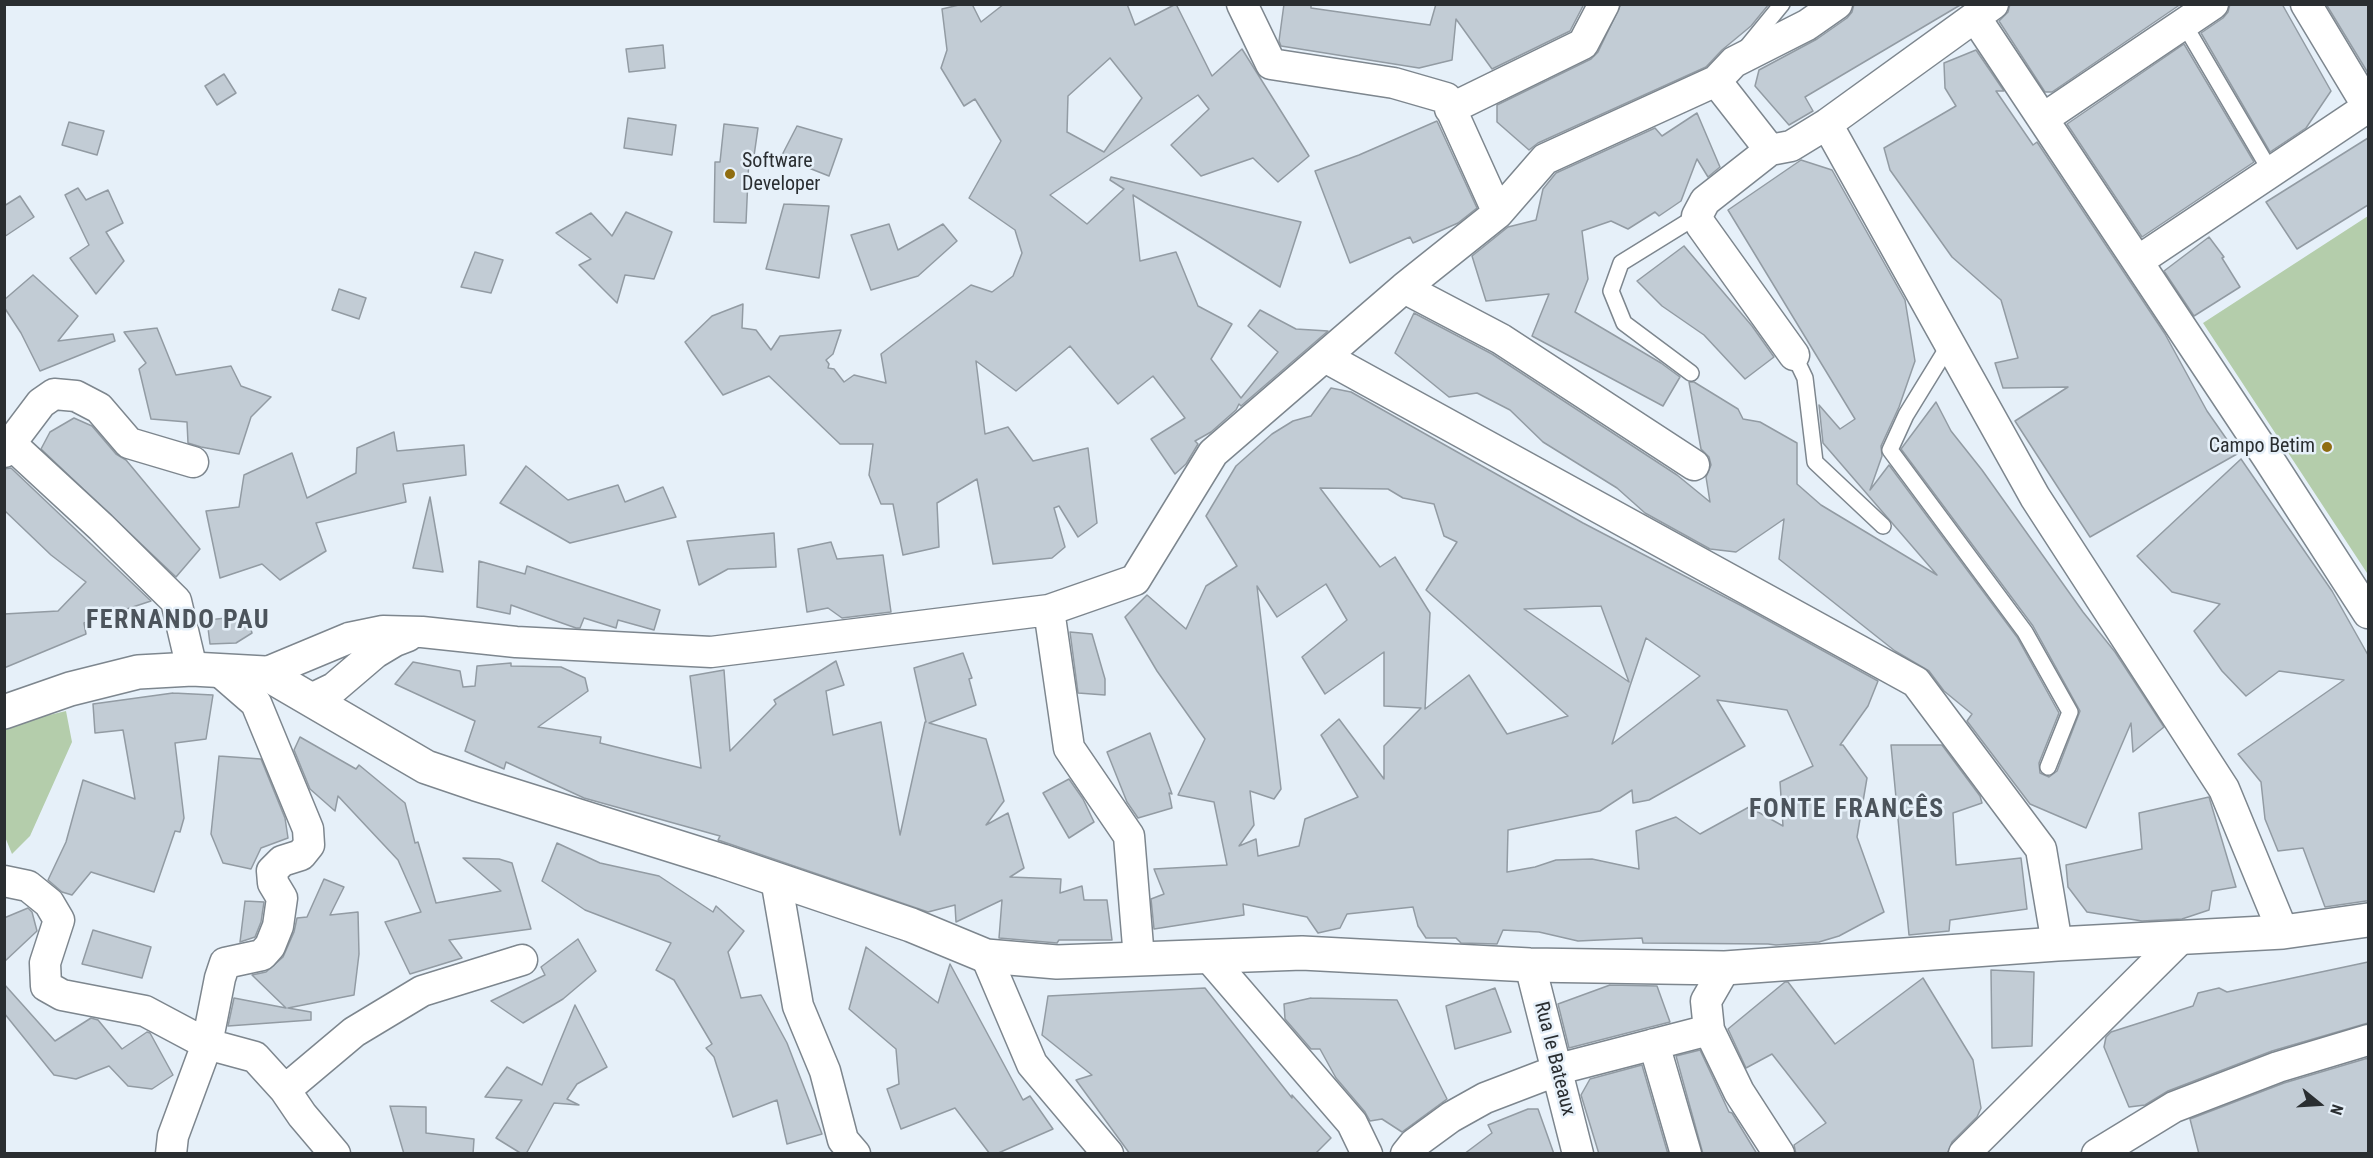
<!DOCTYPE html>
<html>
<head>
<meta charset="utf-8">
<style>
	body { margin:0 }
	#map { position:relative; width:2373px; height:1158px; overflow:hidden; background:#e6f0f9; font-family:"Roboto Condensed",sans-serif }
	canvas { display:block }
	.frame { position:absolute; inset:0; border:6px solid #2a2e31; pointer-events:none }
	.north { position:absolute; left:2289px; top:1074px; width:60px; height:60px; -webkit-text-stroke:4px #e6f0f9; paint-order:stroke; rotate:108deg; font-size:16px; font-weight:700; line-height:24px; text-align:center; color:#2a2e31 }
	.north::after { content:''; display:block; margin:auto; width:21px; height:27px; background:#2a2e31; clip-path:polygon(50% 0,100% 100%,50% 72%,0 100%) }
</style>
</head>
<body>
<div id="map">
<canvas width="2373" height="1158"></canvas>
<div class="frame"></div>
<div class="north">N</div>
</div>
<script>
const context = document.querySelector('canvas').getContext('2d');
context.lineJoin = 'round';
function paint(path, color) {
  context.fillStyle = color;
  context.fill(path, 'evenodd');
}
function poly(rows) {
  const path = new Path2D();
  for (const r of rows) {
    path.moveTo(r[0], r[1]);
    for (let i = 2; i < r.length; i += 2) path.lineTo(r[i], r[i + 1]);
  }
  return path;
}
function stroke(path, color, width, dash) {
  context.strokeStyle = color;
  context.lineWidth = width;
  context.lineCap = dash ? 'butt' : 'round';
  context.setLineDash(dash || []);
  context.stroke(path);
}
function write(font, color, halo, rows, align = 'center') {
  context.font = font + ' "Roboto Condensed",sans-serif';
  context.lineWidth = 5;
  context.setLineDash([]);
  context.textBaseline = 'middle';
  context.strokeStyle = halo;
  context.fillStyle = color;
  for (const [text, x, y, turn = 0] of rows) {
    context.save();
    context.translate(x, y);
    context.rotate((+turn || 0) * Math.PI / 180);
    context.textAlign = isNaN(turn) ? turn : align;
    if (halo) context.strokeText(text, 0, 0);
    context.fillText(text, 0, 0);
    context.restore();
  }
}
paint(poly([
	[2368,216,2368,572,2367,573,2203,323],
	[66,711,72,742,30,836,12,854,5,837,4,726]
]), '#b4cdab');
const building = poly([
	[963,4,972,4,981,22,1004,4,1127,4,1135,25,1176,4,1212,76,1242,49,1309,156,1278,182,1253,158,1201,176,1171,145,1209,109,1198,95,1050,195,1087,224,1124,189,1110,180,1111,177,1301,222,1280,287,1133,195,1140,261,1176,252,1198,306,1232,324,1211,359,1241,398,1278,352,1248,326,1260,310,1296,329,1328,331,1241,406,1239,404,1236,410,1211,432,1195,441,1198,444,1186,464,1175,474,1151,439,1185,418,1153,376,1118,404,1070,346,1016,391,976,361,985,434,1008,427,1033,461,1088,448,1097,523,1078,537,1059,506,1054,508,1065,547,1052,558,993,564,977,479,937,503,939,547,903,555,893,504,881,504,869,475,873,444,840,444,769,376,723,395,685,342,712,316,743,304,742,328,756,330,771,350,780,336,841,330,833,354,826,360,829,364,828,368,834,369,844,382,854,375,886,383,881,354,971,285,992,292,1013,276,1022,253,1015,230,969,198,1001,141,975,99,964,106,941,68,947,50,942,9,963,4],
	[1110,58,1142,98,1104,152,1067,132,1068,96,1110,58],
	[1284,4,1311,4,1311,8,1430,25,1436,4,1584,4,1570,31,1492,69,1456,19,1452,60,1419,68,1281,46,1279,41,1284,4],
	[1621,4,1769,4,1751,26,1722,50,1706,67,1538,143,1529,150,1497,122,1497,105,1591,59,1598,52,1621,4],
	[1854,4,1962,4,1805,97,1813,111,1789,125,1755,86,1759,70,1817,39,1847,18,1852,12,1854,4],
	[2010,4,2181,4,2052,92,2045,92,1999,21,2008,12,2010,4],
	[2230,4,2282,4,2331,91,2306,128,2270,152,2201,33,2223,18,2228,12,2230,4],
	[2326,4,2368,4,2368,74,2368,73,2326,4],
	[2184,44,2254,162,2142,237,2067,124,2184,44],
	[663,45,665,68,629,72,626,49,663,45],
	[1976,50,2004,91,1996,91,2033,145,2037,142,2165,334,2207,411,2237,454,2090,537,2015,421,2068,387,2003,388,1995,363,2018,358,2001,300,1952,257,1890,170,1884,148,1956,106,1945,88,1944,63,1976,50],
	[224,74,236,93,217,105,205,86,224,74],
	[1697,113,1720,167,1708,177,1697,159,1681,201,1659,216,1655,212,1628,229,1611,221,1582,231,1588,279,1575,312,1661,363,1680,377,1663,406,1532,336,1549,294,1486,301,1472,256,1508,227,1536,220,1543,189,1556,173,1655,128,1662,136,1697,113],
	[628,118,676,125,672,155,624,148,628,118],
	[1437,121,1477,208,1458,223,1413,243,1410,237,1350,263,1315,171,1359,155,1437,121],
	[69,122,104,131,97,155,62,145,69,122],
	[724,124,758,128,754,156,749,156,746,223,714,222,715,162,720,162,724,124],
	[797,126,842,139,829,176,781,157,797,126],
	[2368,138,2368,205,2297,249,2266,202,2368,138],
	[1801,160,1832,170,1905,300,1915,361,1899,407,1881,446,1882,456,1870,490,1889,465,2017,637,2059,713,2039,763,2040,773,2049,777,2057,771,2080,711,2033,626,1901,449,1936,402,1951,431,1982,470,2083,612,2115,652,2164,727,2133,752,2131,723,2086,828,2030,804,1967,721,1972,714,1944,691,1929,671,1895,651,1779,559,1784,519,1736,552,1710,549,1645,513,1617,488,1543,442,1510,410,1477,393,1449,397,1395,353,1414,313,1492,354,1677,475,1710,502,1706,477,1711,465,1709,457,1701,449,1689,382,1694,382,1738,409,1743,419,1760,422,1797,443,1797,484,1821,505,1937,575,1823,443,1819,405,1840,429,1855,419,1728,210,1801,160],
	[78,188,86,200,108,190,123,223,106,232,124,261,96,294,70,258,89,245,65,195,78,188],
	[20,196,34,217,4,237,4,206,20,196],
	[784,204,829,206,819,278,766,269,784,204],
	[626,212,672,232,654,279,625,275,617,303,579,265,591,259,556,233,591,213,612,236,626,212],
	[889,224,898,250,943,224,957,241,918,276,871,290,851,235,889,224],
	[2209,237,2224,257,2222,258,2240,287,2194,316,2164,271,2209,237],
	[1684,246,1752,326,1774,357,1745,379,1704,335,1662,306,1637,281,1684,246],
	[475,252,503,260,491,293,461,287,475,252],
	[33,275,78,316,58,341,113,334,115,341,40,371,21,333,4,307,4,300,33,275],
	[339,289,366,298,359,319,332,310,339,289],
	[157,328,176,375,231,366,241,386,271,397,251,417,239,454,201,447,188,443,187,422,151,419,139,369,146,363,124,332,157,328],
	[1331,388,1351,392,1583,523,1742,606,1878,681,1868,706,1840,745,1843,745,1867,778,1857,837,1884,912,1839,936,1819,942,1776,945,1768,944,1643,943,1642,938,1578,941,1539,932,1503,930,1497,944,1461,943,1456,938,1426,938,1418,926,1413,907,1347,914,1340,928,1318,933,1307,917,1243,904,1244,915,1154,929,1151,899,1164,894,1154,869,1227,865,1214,802,1178,795,1205,739,1157,671,1125,617,1147,595,1186,629,1206,586,1237,566,1206,516,1236,466,1272,434,1293,421,1311,416,1331,388],
	[1320,488,1388,489,1403,498,1434,504,1444,536,1457,542,1426,590,1568,716,1507,734,1469,675,1425,709,1430,613,1395,557,1380,567,1320,488],
	[1326,584,1347,620,1302,657,1325,694,1384,652,1384,706,1421,708,1384,746,1384,779,1339,719,1321,735,1358,797,1305,819,1299,846,1258,856,1256,839,1239,846,1254,825,1250,791,1274,799,1281,789,1257,586,1277,617,1326,584],
	[1601,606,1629,682,1524,609,1601,606],
	[1646,638,1700,676,1612,744,1630,686,1646,638],
	[1717,700,1787,710,1813,766,1780,782,1783,826,1749,807,1700,834,1676,817,1636,831,1639,869,1592,859,1556,860,1535,867,1507,872,1508,830,1600,811,1632,790,1633,803,1649,800,1745,746,1717,700],
	[74,418,92,426,116,454,126,460,200,549,176,577,41,449,50,432,74,418],
	[394,432,397,451,464,445,466,475,403,484,406,502,316,523,326,551,280,580,262,564,220,578,206,511,239,507,244,475,292,453,307,498,356,473,357,448,394,432],
	[2241,459,2332,591,2368,655,2368,901,2366,901,2325,907,2303,848,2278,851,2265,819,2261,782,2238,754,2344,680,2279,671,2246,696,2222,671,2194,631,2220,604,2172,592,2137,556,2241,459],
	[526,466,568,500,618,485,625,502,663,487,676,517,570,543,500,503,526,466],
	[11,468,151,601,84,623,86,634,4,668,4,614,58,611,86,582,51,555,4,510,4,469,11,468],
	[430,497,443,572,413,568,430,497],
	[774,533,776,567,728,569,699,585,687,541,774,533],
	[831,542,837,559,883,555,891,612,842,618,828,608,807,612,798,549,831,542],
	[479,561,525,574,527,566,660,610,654,630,618,620,616,628,584,618,580,628,576,628,511,605,510,614,477,607,479,561],
	[247,616,252,633,236,643,210,644,207,620,247,616],
	[1070,632,1092,634,1105,679,1105,695,1078,693,1070,632],
	[963,653,972,678,969,679,976,705,929,723,986,739,1004,801,986,825,1008,813,1024,868,1010,877,1061,879,1060,893,1082,886,1084,900,1107,900,1112,940,1059,940,1057,943,999,938,1002,900,956,922,955,905,928,912,718,840,720,836,584,798,506,762,504,769,465,751,475,721,395,684,413,662,460,671,463,687,475,686,477,666,511,663,511,666,561,667,585,678,588,691,538,727,601,737,600,743,701,768,690,676,724,670,730,751,776,704,774,700,836,661,844,685,826,691,833,735,881,722,900,835,925,722,926,722,914,668,963,653],
	[173,693,213,695,206,739,175,743,184,818,180,832,175,831,154,892,91,872,72,895,62,892,48,880,66,842,83,780,135,799,123,730,95,733,93,704,173,693],
	[1150,733,1172,794,1169,793,1172,808,1138,818,1127,802,1107,752,1150,733],
	[300,737,356,769,359,765,405,803,415,843,418,842,436,903,501,891,463,858,499,859,512,863,531,929,449,940,462,958,410,974,385,922,421,912,398,860,338,796,335,811,310,789,294,750,300,737],
	[1891,745,1942,745,1980,796,1982,803,1953,813,1956,865,2021,858,2027,909,1950,920,1949,931,1909,935,1891,745],
	[219,756,261,759,285,818,288,838,261,848,251,869,223,863,211,834,219,756],
	[1069,779,1083,799,1094,822,1069,838,1043,793,1069,779],
	[2209,797,2236,887,2212,891,2209,910,2182,919,2142,921,2087,912,2068,887,2066,865,2142,849,2139,813,2209,797],
	[557,843,600,863,659,876,713,912,716,906,744,931,728,952,741,998,761,995,787,1043,822,1134,787,1144,777,1100,733,1117,714,1057,706,1048,712,1044,674,980,656,970,671,943,585,910,542,881,557,843],
	[324,879,344,887,330,915,358,912,359,954,354,995,288,1008,311,1012,311,1020,228,1026,234,998,286,1008,252,975,266,972,283,957,294,932,297,918,307,917,324,879],
	[245,901,264,902,261,922,255,937,240,942,245,901],
	[28,908,32,912,37,931,4,962,4,918,28,908],
	[93,930,151,947,142,978,82,964,93,930],
	[578,939,596,971,563,999,523,1023,491,1001,545,975,541,967,578,939],
	[866,947,938,1003,950,964,1023,1100,1030,1096,1053,1129,996,1154,990,1154,955,1108,901,1129,887,1089,899,1084,896,1049,849,1009,866,947],
	[2368,962,2368,1023,2272,1051,2168,1091,2145,1105,2129,1107,2104,1047,2106,1037,2111,1032,2193,1006,2198,993,2219,988,2227,992,2368,962],
	[1991,970,2034,972,2032,1046,1992,1048,1991,970],
	[1923,978,1973,1060,1981,1108,1977,1117,1952,1142,1947,1154,1796,1154,1794,1145,1826,1123,1772,1054,1746,1068,1728,1029,1785,982,1788,982,1835,1044,1923,978],
	[4,984,55,1041,91,1018,98,1020,122,1049,147,1032,150,1033,173,1075,152,1089,128,1086,109,1066,76,1079,54,1075,4,1013,4,984],
	[1610,985,1657,986,1670,1022,1569,1048,1558,1004,1610,985],
	[1205,988,1292,1098,1292,1095,1331,1138,1315,1154,1130,1154,1076,1080,1092,1075,1042,1035,1048,996,1205,988],
	[1495,988,1511,1032,1455,1049,1446,1006,1495,988],
	[1311,998,1397,1000,1447,1099,1402,1132,1382,1119,1370,1121,1365,1112,1336,1078,1320,1049,1311,1049,1285,1019,1284,1004,1311,998],
	[575,1005,607,1067,577,1084,567,1099,579,1105,554,1103,526,1154,522,1154,496,1138,522,1100,485,1097,507,1067,542,1085,575,1005],
	[1700,1050,1729,1112,1732,1113,1757,1154,1703,1154,1676,1056,1700,1050],
	[2368,1058,2368,1154,2199,1154,2190,1119,2284,1083,2368,1058],
	[1642,1065,1668,1154,1599,1154,1581,1095,1590,1079,1642,1065],
	[390,1106,426,1107,426,1133,474,1139,473,1154,404,1154,390,1106],
	[1528,1109,1538,1109,1554,1154,1464,1154,1492,1133,1488,1125,1528,1109]
]);
paint(building, '#c2ccd5');
stroke(building, '#929ba3', 1.5);
const service = poly([
	[2184,24,2271,172],
	[1746,48,1782,4],
	[1949,345,1906,415,1890,450,2025,632,2070,712,2048,767],
	[1794,355,1805,378,1815,462,1883,526],
	[1691,373,1624,323,1611,291,1621,263,1697,216]
]);
const minor = poly([
	[1242,4,1271,64,1394,83,1446,98,1498,213],
	[2306,4,2368,107],
	[1975,17,2268,458,2368,613],
	[1716,81,1770,150,1791,146,1827,124,1993,4],
	[1450,109,1583,44,1604,4],
	[2044,118,2213,4],
	[1827,124,2035,497,2224,789,2283,932],
	[1770,150,1705,201,1697,216,1701,225,1794,355],
	[2138,261,2368,107],
	[1404,288,1501,339,1694,465],
	[1325,357,1916,682,2041,849,2057,944],
	[11,444,101,527,176,601,192,669],
	[4,452,41,403,54,394,76,396,99,408,129,443,193,462],
	[265,673,349,638,383,631,422,632,516,642,711,652,1049,610],
	[311,699,334,688,375,653,395,641,408,636],
	[776,879,798,1006,825,1071,843,1140,855,1154],
	[4,881,28,886,49,903,59,920,45,963,46,986,62,995,145,1011,207,1044,255,1057,285,1090,302,1115,335,1154],
	[986,956,1032,1064,1108,1154],
	[1208,956,1352,1123,1367,1154],
	[1139,959,1129,836,1069,748,1049,610,1135,580,1213,453,1404,288,1498,213,1545,159,1716,81,1734,62,1807,25,1837,4],
	[1530,965,1578,1154],
	[1709,1030,1739,1092,1779,1154],
	[1654,1044,1686,1154],
	[285,1090,354,1032,422,991,522,960],
	[171,1154,173,1136,207,1044,220,978,225,963,262,955,270,946,278,926,282,898,273,883,272,871,282,861,301,855,309,845,308,829,256,703,218,670],
	[1406,1154,1414,1144,1451,1117,1485,1098,1566,1067,1709,1030,1706,1001,1725,968],
	[1964,1154,2182,937],
	[2097,1154,2174,1107,2278,1067,2368,1040]
]);
const tertiary = poly([
	[4,712,70,689,138,672,192,669,265,673,426,767,476,784,722,861,911,925,986,956,1057,962,1302,953,1530,965,1725,968,2057,944,2283,932,2368,920]
]);
stroke(service, '#7d868e', 18);
stroke(minor, '#7d868e', 33);
stroke(tertiary, '#7d868e', 36);
stroke(service, '#fff', 15);
stroke(minor, '#fff', 30);
stroke(tertiary, '#fff', 33);
for (const [x, y, r, color] of [
	[730,174,6,"#8f6d11"],
	[2327,447,6,"#8f6d11"]
]) {
  const dot = new Path2D();
  dot.arc(x, y, r, 0, 2 * Math.PI);
  context.fillStyle = color;
  context.fill(dot);
  stroke(dot, '#e6f0f9', 2);
}
write('20px', '#2a2e31', '#e6f0f9', [
	["Software",742,162],
	["Developer",742,185],
	["Campo Betim",2315,447,"right"]
], 'left');
write('20px', '#2a2e31', '#e6f0f9', [
	["Rua le Bateaux",1554,1059,76]
]);
context.letterSpacing = '1.5px';
write('bold 26px', '#4c545c', '#e6f0f9', [
	["FERNANDO PAU",178,621],
	["FONTE FRANCÊS",1847,810]
]);
context.letterSpacing = '0px';
</script>
</body>
</html>
